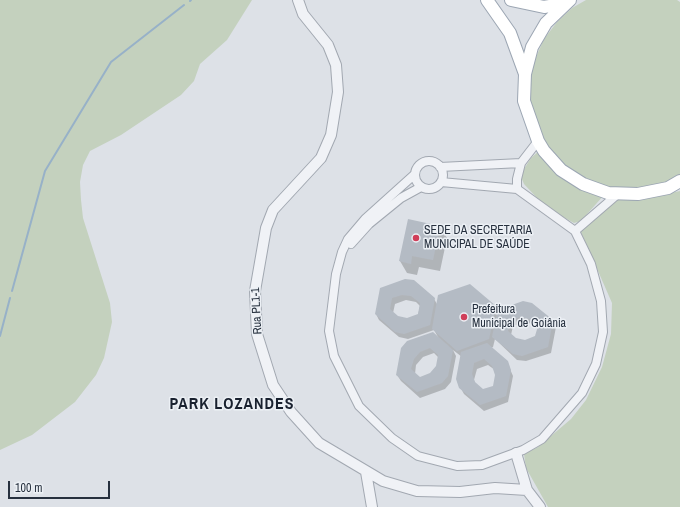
<!DOCTYPE html>
<html>
<head>
<meta charset="utf-8">
<style>
	body { margin:0 }
	#map { position:relative; width:680px; height:507px; overflow:hidden; background:#dde1e7; font-family:"Archivo Narrow",sans-serif }
	canvas { display:block }
	.scale { position:absolute; left:8px; top:481px; width:102px; height:18px; box-sizing:border-box; border:2px solid #26303e; border-top:0; padding-left:5px; font-size:12px; line-height:14px; white-space:nowrap; color:#26303e; -webkit-text-stroke:3px #ecf0f5; paint-order:stroke }
</style>
</head>
<body>
<div id="map">
<canvas width="680" height="507"></canvas>
<div class="scale">100 m</div>
</div>
<script>
const context = document.querySelector('canvas').getContext('2d');
context.lineJoin = 'round';
function paint(path, color) {
  context.fillStyle = color;
  context.fill(path, 'evenodd');
}
function poly(rows) {
  const path = new Path2D();
  for (const r of rows) {
    if (r.length === 3) {
      path.moveTo(r[0] + r[2], r[1]);
      path.arc(r[0], r[1], r[2], 0, 2 * Math.PI);
      continue;
    }
    path.moveTo(r[0], r[1]);
    for (let i = 2; i < r.length; i += 2) path.lineTo(r[i], r[i + 1]);
  }
  return path;
}
function stroke(path, color, width, dash) {
  context.strokeStyle = color;
  context.lineWidth = width;
  context.lineCap = dash ? 'butt' : 'round';
  context.setLineDash(dash || []);
  context.stroke(path);
}
function write(font, color, halo, rows, align = 'center') {
  context.font = font + ' "Archivo Narrow",sans-serif';
  context.lineWidth = 3;
  context.setLineDash([]);
  context.textBaseline = 'middle';
  context.strokeStyle = halo;
  context.fillStyle = color;
  for (const [text, x, y, turn = 0] of rows) {
    context.save();
    context.translate(x, y);
    context.rotate((+turn || 0) * Math.PI / 180);
    context.textAlign = isNaN(turn) ? turn : align;
    if (halo) context.strokeText(text, 0, 0);
    context.fillText(text, 0, 0);
    context.restore();
  }
}
paint(poly([
	[0,0,252,0,227,40,200,64,194,81,181,95,121,135,90,151,83,165,80,182,81,200,83,218,110,303,112,322,104,358,96,375,75,402,32,435,0,450],
	[586,0,677,0,680,2,680,178,659,186,616,190,595,184,568,169,553,154,542,137,532,108,530,98,531,77,536,57,544,39,557,22,572,8],
	[540,150,604,195,581,221,574,223,563,217,538,199,524,184,521,177,524,169,531,158],
	[680,191,680,507,548,507,526,468,524,454,538,447,571,419,586,400,602,367,611,334,612,303,581,232,584,225,619,199,642,199]
]), '#c4d1be');
paint(poly([
	[440,227,447,238,440,271,419,267,417,275,407,273,400,261],
	[381,288,434,299,437,304,495,307,497,311,523,302,552,321,556,327,551,353,526,361,517,360,495,339,493,347,491,348,507,362,513,376,508,402,484,411,464,394,460,387,462,357,453,350,456,356,451,382,445,389,420,398,401,381,397,375,402,349,438,337,434,330,408,339,399,337,379,320,376,314],
	[406,300,416,302,420,306,418,315,407,319,398,317,393,313,395,304],
	[524,322,533,324,538,328,536,337,525,341,516,339,511,335,513,326],
	[434,353,439,358,437,366,431,374,419,378,415,374,416,365,423,357],
	[488,365,495,370,496,375,494,387,483,391,476,385,474,380,477,369]
]), '#0003');
stroke(poly([
	[190,1,191,0],
	[12,291,45,171,111,62,184,5],
	[0,336,10,298]
]), '#97b1c8', 2);
paint(poly([
	[408,219,440,226,433,260,412,256,411,264,399,261],
	[405,279,414,280,435,298,430,325,404,334,395,332,375,314,380,288],
	[402,295,411,296,420,303,418,314,407,318,398,316,390,309,392,298],
	[470,284,496,306,489,339,457,351,432,329,438,295],
	[523,301,532,303,553,320,548,347,522,356,513,354,492,337,498,310],
	[520,317,529,319,538,326,535,336,525,340,516,338,508,331,510,321],
	[433,332,453,350,448,376,442,383,417,392,396,375,401,348,407,341],
	[430,348,438,355,436,366,430,373,420,377,411,369,414,359,420,352],
	[487,343,508,361,511,370,506,396,480,405,459,388,456,379,461,352],
	[484,359,492,366,495,375,493,386,483,389,475,382,472,374,474,363]
]), '#b4bbc4');
const minor = poly([
	[429,175,14],
	[440,167,521,163,538,141],
	[415,174,365,219,348,239,342,252,336,274,329,331,334,356,359,406,392,438,418,456,457,466,482,465,523,450,542,439,582,393,596,364,603,332,601,301,591,264,575,231,517,189,517,179,521,163],
	[441,182,517,189],
	[575,231,619,193],
	[351,244,369,224,401,198,421,187]
]);
const tertiary = poly([
	[298,0,303,14,328,45,336,65,338,92,331,135,321,158,273,210,266,228,255,291,257,334,273,385,291,412,319,443,383,481,417,491,460,492,495,488,527,490],
	[516,453,527,490,540,507],
	[366,472,372,507]
]);
const primary = poly([
	[487,0,510,33,525,74],
	[511,0,544,7,566,3],
	[570,0,546,23,532,47,525,74,524,101,538,141,544,151,561,170,583,184,608,193,638,194,668,188,680,181]
]);
stroke(minor, '#a2a8b1', 10);
stroke(tertiary, '#a2a8b1', 12);
stroke(primary, '#9ca6b3', 14);
stroke(minor, '#f0f2f6', 8);
stroke(tertiary, '#f0f2f6', 10);
stroke(primary, '#fff', 12);
for (const [x, y, r, color] of [
	[416,238,4,"#d03e59"],
	[464,317,4,"#d03e59"]
]) {
  const dot = new Path2D();
  dot.arc(x, y, r, 0, 2 * Math.PI);
  context.fillStyle = color;
  context.fill(dot);
  stroke(dot, '#ecf0f5', 1.5);
}
write('12px', '#26303e', '#ecf0f5', [
	["SEDE DA SECRETARIA",424,231],
	["MUNICIPAL DE SAÚDE",424,245],
	["Prefeitura",472,310],
	["Municipal de Goiânia",472,324]
], 'left');
write('12px', '#26303e', '#ecf0f5', [
	["Rua PL1-1",257,311,-93]
]);
context.letterSpacing = '1px';
write('bold 16px', '#19212f', '#ecf0f5', [
	["PARK LOZANDES",232,405]
]);
context.letterSpacing = '0px';
</script>
</body>
</html>
